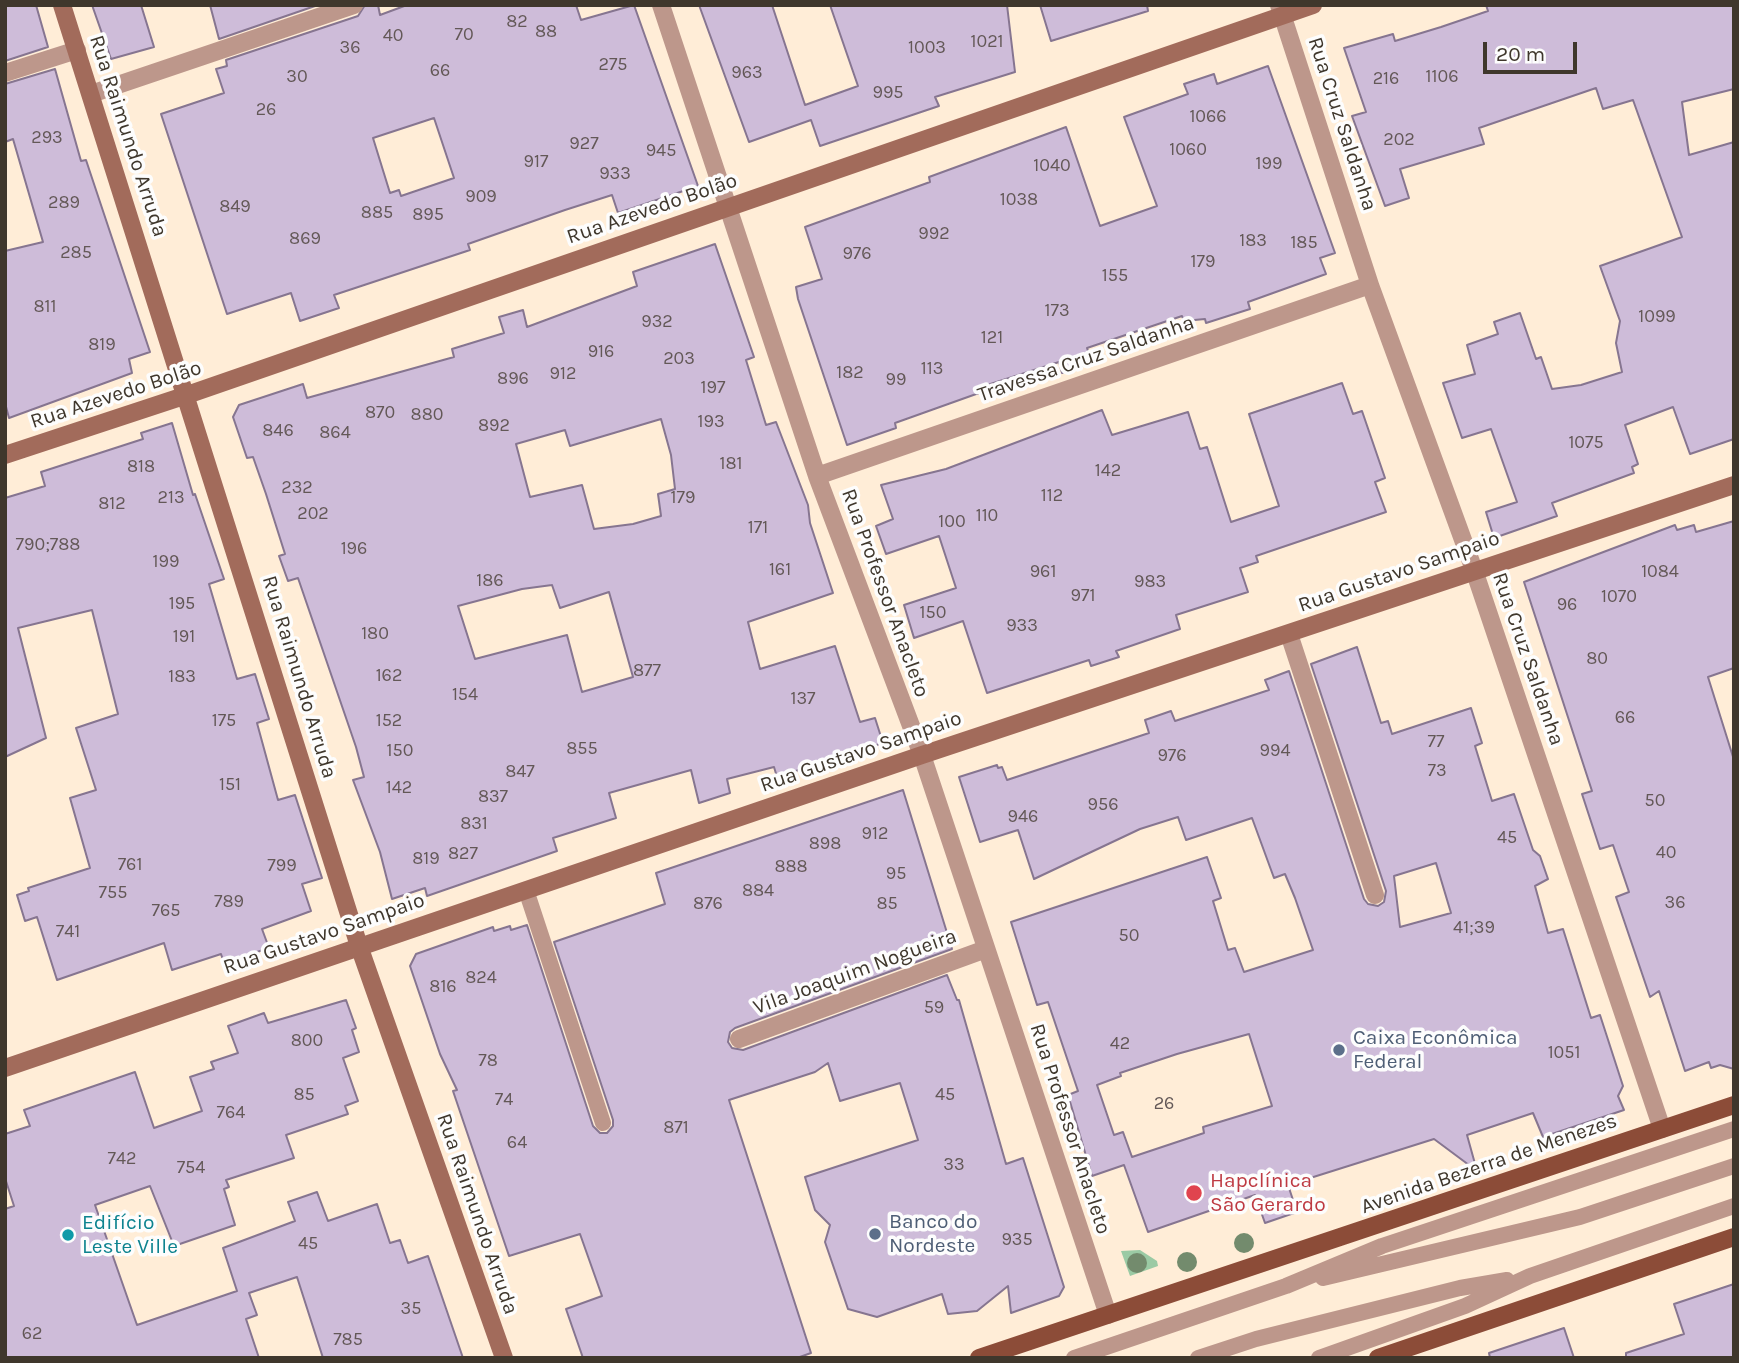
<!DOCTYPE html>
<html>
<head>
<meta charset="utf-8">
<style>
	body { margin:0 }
	#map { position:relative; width:1739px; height:1363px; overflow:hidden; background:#ffedd7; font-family:Karla,sans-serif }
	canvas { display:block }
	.frame { position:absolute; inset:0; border:7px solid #3f372c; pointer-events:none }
	.scale { position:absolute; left:1483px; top:42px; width:94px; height:32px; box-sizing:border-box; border:4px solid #3f372c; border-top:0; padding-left:9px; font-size:21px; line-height:24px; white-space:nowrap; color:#3f372c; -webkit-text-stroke:5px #fdfdfd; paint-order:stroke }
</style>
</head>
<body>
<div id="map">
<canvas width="1739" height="1363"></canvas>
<div class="frame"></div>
<div class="scale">20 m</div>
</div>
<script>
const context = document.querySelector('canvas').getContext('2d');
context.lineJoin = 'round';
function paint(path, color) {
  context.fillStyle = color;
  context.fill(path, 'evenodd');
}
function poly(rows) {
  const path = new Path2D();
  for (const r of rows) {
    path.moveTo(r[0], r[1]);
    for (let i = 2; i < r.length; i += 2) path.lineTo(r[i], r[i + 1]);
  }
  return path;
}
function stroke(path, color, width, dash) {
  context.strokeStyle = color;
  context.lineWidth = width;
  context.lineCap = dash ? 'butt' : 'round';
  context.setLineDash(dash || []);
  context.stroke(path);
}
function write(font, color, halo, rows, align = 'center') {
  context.font = font + ' Karla,sans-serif';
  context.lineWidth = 7;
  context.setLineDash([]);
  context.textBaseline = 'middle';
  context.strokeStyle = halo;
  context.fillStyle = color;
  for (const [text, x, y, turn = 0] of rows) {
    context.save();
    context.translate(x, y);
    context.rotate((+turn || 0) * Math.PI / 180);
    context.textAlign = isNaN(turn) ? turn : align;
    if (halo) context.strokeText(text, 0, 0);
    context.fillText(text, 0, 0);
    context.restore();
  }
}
paint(poly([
	[1140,1250,1157,1261,1158,1266,1130,1276,1121,1251]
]), '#9bcaa4');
const building = poly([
	[5,5,36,5,48,47,5,61,5,5],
	[92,5,141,5,154,47,111,59,92,5],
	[210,5,318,5,219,39,210,5],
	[365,5,378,5,380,15,407,5,576,5,581,20,634,5,698,186,618,213,612,195,565,210,468,244,470,250,334,295,339,308,300,321,291,293,227,314,161,114,224,93,216,69,227,66,226,60,358,16,365,5],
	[434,118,454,178,401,196,399,190,390,193,373,138,434,118],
	[699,5,772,5,805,105,858,86,830,5,1007,5,1015,72,935,97,939,106,820,146,811,120,749,142,699,5],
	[1040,5,1147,5,1148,11,1051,41,1040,5],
	[1486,5,1734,5,1734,89,1682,102,1689,155,1734,142,1734,439,1690,454,1673,407,1625,425,1638,464,1632,467,1634,473,1552,503,1557,516,1494,538,1486,512,1517,502,1491,429,1462,438,1443,383,1475,374,1467,345,1498,334,1494,322,1520,313,1536,359,1541,357,1552,389,1581,385,1622,372,1616,343,1620,321,1600,266,1682,237,1633,100,1603,109,1596,88,1479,128,1484,144,1400,169,1409,198,1385,206,1352,116,1366,112,1344,48,1393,34,1395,41,1441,27,1488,11,1486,5],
	[1268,66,1335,253,1320,258,1326,274,1248,302,1250,309,1206,323,1205,319,1184,321,1182,316,1087,348,1092,363,1062,373,1059,362,978,388,979,393,895,423,896,428,847,445,798,299,796,287,822,279,805,227,930,182,929,177,1066,127,1100,226,1157,206,1124,117,1188,94,1184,84,1214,74,1217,84,1268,66],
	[55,69,81,161,86,160,150,352,129,359,132,373,9,418,5,403,5,251,43,242,13,139,5,142,5,84,55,69],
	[715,244,754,357,746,360,766,425,776,422,808,505,810,523,833,593,748,622,760,669,835,646,860,722,875,718,883,743,777,777,774,767,727,779,730,793,699,803,691,770,609,793,616,818,553,838,557,851,427,896,425,888,392,899,380,852,353,780,364,777,356,747,298,578,288,581,279,556,285,554,266,494,253,457,247,458,233,417,239,405,303,384,307,398,454,357,452,349,504,333,499,317,523,310,527,327,637,286,633,272,715,244],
	[661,419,671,455,675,489,658,494,661,516,633,524,594,529,582,485,530,497,516,444,565,430,570,446,661,419],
	[552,585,560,608,609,592,633,677,582,692,567,635,475,659,458,606,522,589,552,585],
	[1342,383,1353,414,1362,411,1385,478,1375,482,1386,512,1256,556,1258,562,1240,568,1248,592,1176,615,1180,629,1116,651,1119,657,1091,666,1089,660,987,693,963,621,914,638,904,605,956,588,939,536,886,554,876,526,893,519,881,485,946,469,1102,410,1112,435,1188,412,1200,449,1207,447,1231,522,1279,506,1249,414,1342,383],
	[172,423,193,495,195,494,224,579,209,584,237,679,255,674,269,719,257,723,278,800,295,795,322,878,302,884,311,911,262,929,269,948,224,963,221,954,172,970,164,943,57,980,37,917,25,921,17,895,29,891,28,888,90,868,70,798,96,790,76,728,118,714,92,610,18,628,46,738,5,757,5,498,45,486,41,472,143,439,141,433,172,423],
	[1734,521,1734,668,1708,677,1734,760,1734,1069,1720,1065,1711,1068,1709,1062,1685,1071,1659,991,1650,997,1616,897,1629,892,1613,845,1600,849,1582,794,1592,791,1524,582,1675,525,1677,530,1694,525,1696,532,1734,521],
	[1357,647,1381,723,1388,721,1392,734,1471,708,1482,743,1475,746,1492,801,1514,794,1533,850,1540,856,1548,879,1535,886,1548,933,1563,929,1591,1018,1600,1015,1623,1086,1618,1096,1624,1110,1543,1137,1533,1113,1467,1135,1477,1171,1434,1139,1288,1185,1297,1212,1265,1223,1255,1195,1148,1232,1124,1165,1092,1176,1068,1095,1078,1091,1048,1002,1037,1005,1011,922,1207,857,1221,898,1213,901,1228,950,1235,948,1244,972,1313,950,1295,898,1285,874,1274,878,1252,818,1186,840,1178,817,1140,829,1034,879,1018,830,980,842,959,777,997,765,998,768,1002,767,1007,780,1149,733,1145,720,1171,711,1175,721,1269,690,1265,680,1289,671,1364,899,1368,904,1378,906,1384,902,1386,891,1311,664,1357,647],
	[1436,863,1451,913,1400,927,1394,876,1436,863],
	[1249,1034,1272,1106,1203,1127,1204,1133,1132,1157,1123,1132,1114,1135,1097,1085,1121,1076,1120,1073,1177,1054,1249,1034],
	[903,790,952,949,735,1028,730,1032,728,1042,732,1048,743,1050,947,975,957,1000,959,1000,1006,1164,1023,1158,1064,1287,1059,1296,1011,1313,1008,1286,977,1311,948,1314,942,1294,877,1317,848,1309,825,1242,830,1225,815,1210,805,1177,918,1140,900,1083,840,1101,828,1063,815,1072,729,1100,811,1353,797,1358,583,1358,566,1309,602,1296,580,1234,509,1256,453,1091,457,1090,440,1054,410,966,416,954,493,927,494,931,510,926,511,930,527,925,593,1126,600,1133,607,1133,613,1126,613,1120,554,942,665,904,656,873,903,790],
	[346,1000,356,1028,352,1030,359,1052,343,1058,358,1101,345,1106,348,1114,286,1135,294,1158,226,1180,229,1187,224,1189,235,1225,174,1246,150,1186,95,1205,137,1325,237,1291,223,1248,295,1221,288,1202,317,1192,328,1221,377,1204,390,1243,400,1240,408,1263,428,1256,463,1358,323,1358,297,1277,249,1293,257,1315,246,1319,259,1358,5,1358,5,1209,14,1206,5,1178,5,1134,30,1126,24,1110,135,1072,154,1128,202,1111,190,1077,214,1069,211,1062,238,1053,228,1026,264,1013,268,1023,346,1000],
	[1734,1284,1734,1358,1626,1358,1626,1353,1684,1334,1674,1304,1734,1284],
	[1564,1328,1574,1358,1490,1358,1489,1353,1564,1328]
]);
paint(building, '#cebcd9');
stroke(building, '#867590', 2);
stroke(poly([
	[526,890,603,1123],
	[1323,1278,1580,1217,1734,1166],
	[1074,1358,1286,1286,1382,1246,1734,1129],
	[1198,1358,1256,1339,1460,1288,1507,1280],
	[1319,1358,1465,1306,1530,1276,1734,1206]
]), '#bd978b', 16);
stroke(poly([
	[661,5,817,476,922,755,1108,1315],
	[1279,5,1370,285,1474,570,1662,1129],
	[5,73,77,50],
	[91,94,354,5],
	[817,476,1370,285],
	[1289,634,1375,895],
	[739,1039,986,949]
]), '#bd978b', 18);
stroke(poly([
	[62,5,359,946,504,1358],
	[5,455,187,395,1313,5],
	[5,1068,922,755,1734,485]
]), '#a26b5b', 18);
stroke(poly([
	[979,1358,1734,1105],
	[1378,1358,1734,1237]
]), '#8c4c38', 18);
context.fillStyle = '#738b6d';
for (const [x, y] of [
	[1244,1243],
	[1187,1262],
	[1137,1263]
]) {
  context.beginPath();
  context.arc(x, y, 10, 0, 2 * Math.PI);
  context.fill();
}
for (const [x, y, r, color] of [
	[1339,1050,7,"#5c6f8a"],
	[1194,1193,9,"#e0444e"],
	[875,1234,7,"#5c6f8a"],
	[68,1235,7,"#0f9aa8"]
]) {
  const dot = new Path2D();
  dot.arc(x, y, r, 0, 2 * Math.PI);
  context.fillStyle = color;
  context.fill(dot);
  stroke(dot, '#fdfdfd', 2.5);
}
write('18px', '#635857', null, [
	["82",517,22],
	["88",546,32],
	["70",464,35],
	["40",393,36],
	["1021",987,42],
	["36",350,48],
	["1003",927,48],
	["275",613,65],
	["66",440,71],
	["963",747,73],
	["30",297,77],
	["1106",1442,77],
	["216",1386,79],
	["995",888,93],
	["26",266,110],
	["1066",1208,117],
	["293",47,138],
	["202",1399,140],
	["927",584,144],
	["1060",1188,150],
	["945",661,151],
	["917",536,162],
	["199",1269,164],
	["1040",1052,166],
	["933",615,174],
	["909",481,197],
	["1038",1019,200],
	["289",64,203],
	["849",235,207],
	["885",377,213],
	["895",428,215],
	["992",934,234],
	["869",305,239],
	["183",1253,241],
	["185",1304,243],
	["285",76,253],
	["976",857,254],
	["179",1203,262],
	["155",1115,276],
	["811",45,307],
	["173",1057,311],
	["1099",1657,317],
	["932",657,322],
	["121",992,338],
	["819",102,345],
	["916",601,352],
	["203",679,359],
	["113",932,369],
	["182",850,373],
	["912",563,374],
	["896",513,379],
	["99",896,380],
	["197",713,388],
	["870",380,413],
	["880",427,415],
	["193",711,422],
	["892",494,426],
	["846",278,431],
	["864",335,433],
	["1075",1586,443],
	["181",731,464],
	["818",141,467],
	["142",1108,471],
	["232",297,488],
	["112",1052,496],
	["213",171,498],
	["179",683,498],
	["812",112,504],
	["202",313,514],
	["110",987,516],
	["100",952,522],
	["171",758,528],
	["790;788",48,545],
	["196",354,549],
	["199",166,562],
	["161",780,570],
	["961",1043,572],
	["1084",1660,572],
	["186",490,581],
	["983",1150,582],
	["971",1083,596],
	["1070",1619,597],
	["195",182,604],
	["96",1567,605],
	["150",933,613],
	["933",1022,626],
	["180",375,634],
	["191",184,637],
	["80",1597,659],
	["877",647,671],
	["162",389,676],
	["183",182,677],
	["154",465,695],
	["137",803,699],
	["66",1625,718],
	["175",224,721],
	["152",389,721],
	["77",1436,742],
	["855",582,749],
	["150",400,751],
	["994",1275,751],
	["976",1172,756],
	["73",1437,771],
	["847",520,772],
	["151",230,785],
	["142",399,788],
	["837",493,797],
	["50",1655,801],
	["956",1103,805],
	["946",1023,817],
	["831",474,824],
	["912",875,834],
	["45",1507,838],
	["898",825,844],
	["40",1666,853],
	["827",463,854],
	["819",426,859],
	["761",130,865],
	["799",282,866],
	["888",791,867],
	["95",896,874],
	["884",758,891],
	["755",113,893],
	["789",229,902],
	["36",1675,903],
	["876",708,904],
	["85",887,904],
	["765",166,911],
	["41;39",1474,928],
	["741",68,932],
	["50",1129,936],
	["824",481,978],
	["816",443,987],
	["59",934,1008],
	["800",307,1041],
	["42",1120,1044],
	["1051",1564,1053],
	["78",488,1061],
	["85",304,1095],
	["45",945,1095],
	["74",504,1100],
	["26",1164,1104],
	["764",231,1113],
	["871",676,1128],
	["64",517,1143],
	["742",122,1159],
	["33",954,1165],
	["754",191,1168],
	["935",1017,1240],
	["45",308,1244],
	["35",411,1309],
	["62",32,1334],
	["785",348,1340]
]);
write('21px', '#3f372c', '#fdfdfd', [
	["Rua Cruz Saldanha",1342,124,72],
	["Rua Raimundo Arruda",128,136,72],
	["Rua Azevedo Bolão",652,209,-19],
	["Travessa Cruz Saldanha",1086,359,-19],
	["Rua Azevedo Bolão",116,395,-18],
	["Rua Gustavo Sampaio",1399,572,-19],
	["Rua Professor Anacleto",885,593,70],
	["Rua Cruz Saldanha",1528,659,71],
	["Rua Raimundo Arruda",299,677,73],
	["Rua Gustavo Sampaio",861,752,-19],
	["Rua Gustavo Sampaio",324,934,-19],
	["Vila Joaquim Nogueira",855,972,-20],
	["Rua Professor Anacleto",1070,1129,72],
	["Avenida Bezerra de Menezes",1489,1164,-19],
	["Rua Raimundo Arruda",477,1214,71]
]);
write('21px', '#4e5e75', '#fdfdfd', [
	["Caixa Econômica",1353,1038],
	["Federal",1353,1062],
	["Banco do",889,1222],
	["Nordeste",889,1246]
], 'left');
write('21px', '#be3a42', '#fdfdfd', [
	["Hapclínica",1210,1181],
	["São Gerardo",1210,1205]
], 'left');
write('21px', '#0d838f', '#fdfdfd', [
	["Edifício",82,1223],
	["Leste Ville",82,1247]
], 'left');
</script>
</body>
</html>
